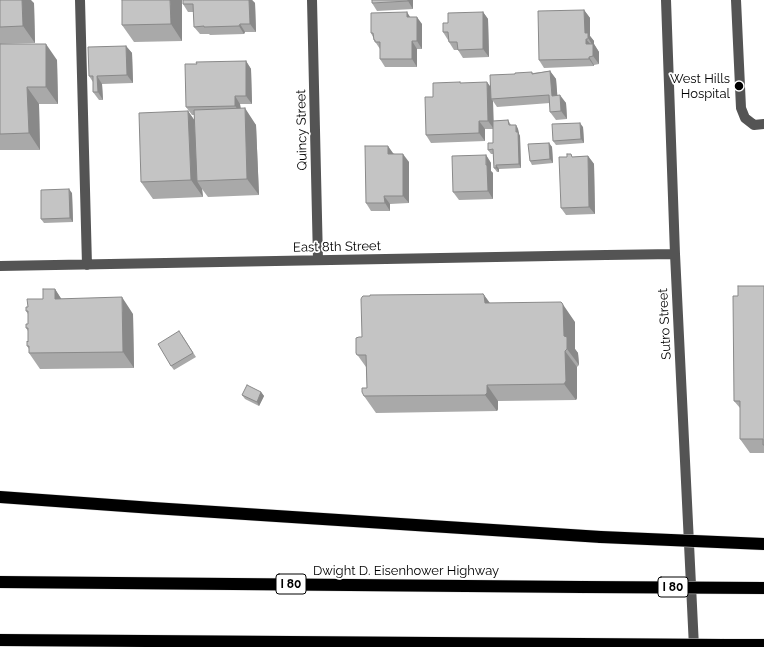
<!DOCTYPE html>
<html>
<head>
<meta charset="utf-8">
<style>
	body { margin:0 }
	canvas { display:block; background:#fff }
</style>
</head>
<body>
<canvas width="764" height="647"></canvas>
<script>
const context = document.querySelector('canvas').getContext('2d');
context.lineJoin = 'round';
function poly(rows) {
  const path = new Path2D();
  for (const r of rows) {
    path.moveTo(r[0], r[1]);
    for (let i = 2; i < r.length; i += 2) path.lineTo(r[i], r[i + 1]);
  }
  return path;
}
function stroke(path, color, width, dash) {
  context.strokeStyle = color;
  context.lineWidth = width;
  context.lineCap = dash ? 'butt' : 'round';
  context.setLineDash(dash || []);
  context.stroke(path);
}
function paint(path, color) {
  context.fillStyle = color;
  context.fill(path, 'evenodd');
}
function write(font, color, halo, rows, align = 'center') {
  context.font = font + ' Raleway,sans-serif';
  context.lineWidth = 3.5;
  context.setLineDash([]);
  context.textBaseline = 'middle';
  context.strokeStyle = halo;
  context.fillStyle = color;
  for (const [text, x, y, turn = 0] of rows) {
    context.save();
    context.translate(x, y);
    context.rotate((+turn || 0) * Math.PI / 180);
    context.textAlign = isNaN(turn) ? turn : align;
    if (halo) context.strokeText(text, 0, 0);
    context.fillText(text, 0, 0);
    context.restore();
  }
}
const highway = poly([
	[0,497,153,508,601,537],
	[0,582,582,587],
	[0,640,580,644],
	[715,647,724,645,764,645]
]);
stroke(highway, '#dbdbdb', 13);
stroke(poly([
	[80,0,87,265],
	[312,0,318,260],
	[666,0,675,254,694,647],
	[736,0,741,108,745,118,754,125,764,124],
	[0,266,606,255,675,254]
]), '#545454', 10);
stroke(highway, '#000', 12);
const highwayBridge = poly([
	[601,537,764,544],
	[582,587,764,588],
	[580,644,724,645]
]);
stroke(highwayBridge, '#dbdbdb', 13, []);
stroke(highwayBridge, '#000', 12);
paint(poly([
	[0,0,34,3,35,43,0,44],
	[182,0,182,41,134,42,122,25],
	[183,0,252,0,255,3,256,32,245,32,244,34,210,35,209,34,200,34,194,27,194,12,188,12,183,4],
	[413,0,413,9,377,11,372,3],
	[584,10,590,18,590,36,594,41,594,44,599,52,599,64,594,65,594,66,544,68,539,60],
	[483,12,488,19,489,57,463,58,458,50,454,50,449,42,448,40,443,32,448,23],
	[410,17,422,24,422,49,417,49,417,67,385,67,380,59,380,49,374,40,373,37,371,33],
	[0,44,57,60,58,104,39,104,40,150,0,150],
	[126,46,132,53,133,83,102,84,103,100,99,100,93,92,93,82,89,76],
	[246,61,251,69,252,104,240,104,241,109,256,125,259,195,208,197,202,189,203,197,153,199,141,182,188,111,194,120,194,115,192,115,186,107,197,64],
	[550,71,556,79,557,95,566,103,567,119,556,120,550,112,550,103,497,107,493,101,493,121,508,120,511,125,516,125,518,129,519,134,520,136,521,168,499,169,499,172,497,172,494,168,493,154,491,154,488,150,493,143,493,129,485,129,485,141,431,143,426,135,433,97,461,83,491,88,533,73],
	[583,127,584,143,556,145,553,141],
	[549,143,552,147,553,163,532,165,530,161],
	[393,153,409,162,409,203,390,204,390,211,371,211,366,203],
	[486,155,491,163,491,171,493,173,493,199,459,200,453,192],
	[588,156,594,164,595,214,566,215,561,208,573,157],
	[72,193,73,222,44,223,41,219],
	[764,286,764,453,750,453,740,439,740,408,734,401,738,296],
	[55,289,61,299,133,314,134,368,40,369,29,353,29,349,27,346,28,342,28,331,26,328,28,324,28,314,26,311,28,307,43,299],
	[484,295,490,303,575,322,575,349,578,353,579,365,577,367,577,398,576,400,498,401,498,409,497,411,376,413,364,396,367,388,366,367,356,353,362,337],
	[182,335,196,357,174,370,171,366],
	[261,392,264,396,259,406,245,399,242,395]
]), '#a9a9a9');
paint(poly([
	[22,0,31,0,34,3,35,43,23,26],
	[170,0,182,0,182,41,171,24],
	[249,0,252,0,255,3,256,32,250,24],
	[408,0,413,0,413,9,408,1],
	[584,10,590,18,590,36,594,41,594,44,599,52,599,64,593,56,593,46,585,33],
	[407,12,412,20,407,17],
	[483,12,488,19,489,57,483,49],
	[417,17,422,24,422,49,417,41],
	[240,24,245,32,244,34,239,26],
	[586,39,592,46,586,44],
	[412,41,417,49,417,67,412,59],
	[46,44,57,60,58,104,46,87],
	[126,46,132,53,133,83,127,75],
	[589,57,594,65,594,66,589,59],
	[246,61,251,69,252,104,246,96],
	[550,71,556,79,558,103,552,96],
	[97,76,102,84,103,100,98,92],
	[487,82,493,90,491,99,493,101,494,129,488,121],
	[27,87,39,104,40,150,29,133],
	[560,95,566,103,567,119,561,111],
	[235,96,240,104,241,113,235,106],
	[245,108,256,125,259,195,247,179],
	[188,111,200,128,197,181,202,189,203,197,191,180],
	[479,121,485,129,485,141,479,133],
	[580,123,583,127,584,143,581,139],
	[516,125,518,129,519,134,520,136,521,168,519,164],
	[549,143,552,147,553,163,550,159],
	[388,146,393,153,394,161,388,154],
	[403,154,409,162,409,203,403,196],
	[486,155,491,163,491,171,493,173,493,199,488,191],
	[588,156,594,164,595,214,589,207],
	[496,165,499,169,499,172,496,168],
	[69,189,72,193,73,222,70,218],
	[384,196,390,204,390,211,385,203],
	[55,289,66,306,55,299],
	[484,295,496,312,485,303],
	[122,297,133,314,134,368,123,352],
	[562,303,575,322,575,349,578,353,579,365,567,349,564,336],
	[565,351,577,367,577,398,576,400,564,384],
	[487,385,498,401,498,409,497,411,485,395],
	[261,392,264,396,259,406,257,402]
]), '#898989');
const building = poly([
	[0,0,22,0,23,26,0,27,0,0],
	[122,0,170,0,171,24,122,25,122,0],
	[183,0,249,0,250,24,240,24,239,26,204,27,204,26,194,27,193,4,183,4,183,0],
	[372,0,408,0,408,1,372,3,372,0],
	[584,10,585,33,588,33,588,39,586,39,586,44,593,44,593,56,589,57,589,59,539,60,538,11,584,10],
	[407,12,407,17,417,17,417,41,412,41,412,59,380,59,380,42,375,42,375,40,374,40,373,33,371,33,371,13,407,12],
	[483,12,483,49,458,50,457,42,449,42,448,32,443,32,443,23,448,23,448,13,483,12],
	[0,44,46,44,46,87,27,87,29,133,0,134,0,44],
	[126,46,127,75,97,76,98,92,93,92,93,76,89,76,88,47,126,46],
	[246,61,246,96,235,96,235,106,186,107,185,64,197,64,196,62,246,61],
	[550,71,552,96,560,95,561,111,550,112,549,95,491,99,490,75,515,74,515,73,532,72,532,74,550,71],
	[460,82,460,83,487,82,488,121,479,121,479,133,426,135,425,97,433,97,433,83,460,82],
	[245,108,247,179,197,181,194,110,245,108],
	[188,111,191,180,141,182,139,113,188,111],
	[508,120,509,125,516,125,516,132,518,132,519,164,496,165,496,168,494,168,493,149,488,150,488,143,493,143,493,121,508,120],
	[580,123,581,139,553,141,552,124,580,123],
	[549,143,550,159,530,161,528,144,549,143],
	[365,146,388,146,388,154,403,154,403,196,384,196,385,203,366,203,365,146],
	[567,154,571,154,572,157,588,156,589,207,561,208,559,157,567,157,567,154],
	[486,155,486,165,487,165,488,191,453,192,452,156,486,155],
	[69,189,70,218,41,219,41,190,69,189],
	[738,286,764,286,764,445,763,445,763,439,740,439,740,401,734,401,733,296,738,296,738,286],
	[43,289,55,289,55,299,122,297,123,352,29,353,29,346,27,346,27,341,28,342,28,328,26,328,26,324,28,324,28,311,26,311,26,307,28,307,27,299,43,299,43,289],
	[483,294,484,295,485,303,561,302,562,303,563,305,564,336,567,337,567,349,565,351,566,381,564,384,487,385,487,393,485,395,364,396,362,392,362,388,367,388,366,355,357,355,356,353,356,338,359,337,362,337,361,299,362,297,363,296,370,296,370,295,483,294],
	[179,331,193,353,171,366,158,344,179,331],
	[247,385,261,392,257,402,242,395,247,385]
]);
paint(building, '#c4c4c4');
stroke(building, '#898989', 1);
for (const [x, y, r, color] of [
	[739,86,5,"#000"]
]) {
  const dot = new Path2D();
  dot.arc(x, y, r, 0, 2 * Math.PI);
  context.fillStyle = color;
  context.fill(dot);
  stroke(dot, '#fff', 1.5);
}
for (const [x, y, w] of [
	[291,584,30],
	[673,587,30]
]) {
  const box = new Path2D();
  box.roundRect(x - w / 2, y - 10, w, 20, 3);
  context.fillStyle = '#fff';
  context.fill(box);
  stroke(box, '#000', 1);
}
write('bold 12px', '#000', null, [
	["I 80",291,584],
	["I 80",673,587]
]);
write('13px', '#000', '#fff', [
	["West Hills",730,79],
	["Hospital",730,94]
], 'right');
write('13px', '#000', '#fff', [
	["Quincy Street",302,130,-91],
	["East 8th Street",337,247,-1],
	["Sutro Street",665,324,-93],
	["Dwight D. Eisenhower Highway",406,571]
]);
</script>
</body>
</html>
